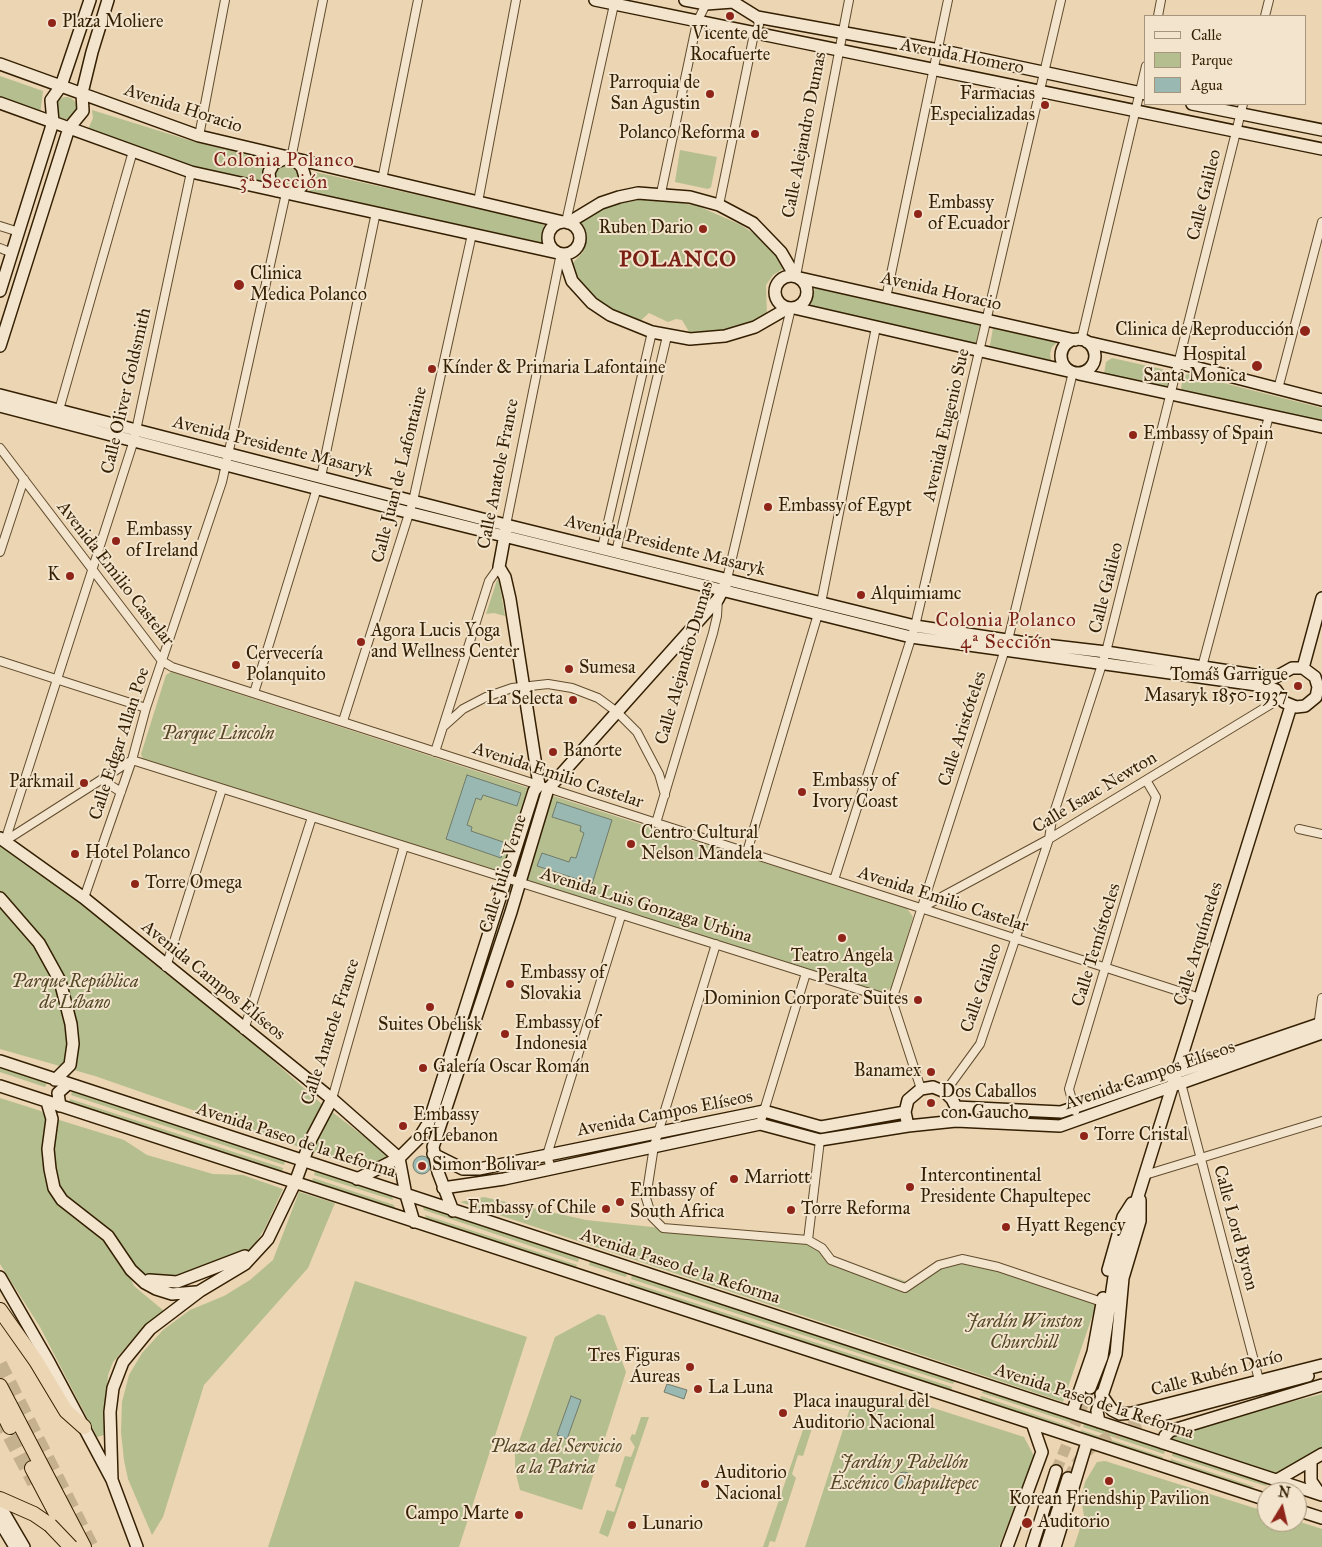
<!DOCTYPE html>
<html>
<head>
<meta charset="utf-8">
<style>
	body { margin:0 }
	#map { position:relative; width:1322px; height:1547px; overflow:hidden; background:#ebd5b2; font-family:"IM FELL Great Primer",serif }
	canvas { display:block }
	.legend { position:absolute; left:1144px; top:15px; width:162px; height:90px; box-sizing:border-box; background:#f2e4cd; border:1px solid #a6957c; margin:0; padding:6px 9px; list-style:none; font-size:15px; color:#341f02 }
	.legend li { display:flex; align-items:center; gap:10px; height:25px }
	.legend b { width:25px; border:1px solid #a6957c }
	.north { position:absolute; left:1257px; top:1482px; width:50px; height:50px; box-sizing:border-box; background:#f2e4cd; border:1px solid #a6957c; border-radius:50%; rotate:9deg; font-size:14px; font-weight:700; line-height:20px; text-align:center; color:#341f02 }
	.north::after { content:''; display:block; margin:auto; width:18px; height:22px; background:#8f2418; clip-path:polygon(50% 0,100% 100%,50% 72%,0 100%) }
</style>
</head>
<body>
<div id="map">
<canvas width="1322" height="1547"></canvas>
<ul class="legend">
<li><b style="height:6px;background:#f2e4cd"></b>Calle</li>
<li><b style="height:14px;background:#b5be8e"></b>Parque</li>
<li><b style="height:14px;background:#99b8b1"></b>Agua</li>
</ul>
<div class="north">N</div>
</div>
<script>
const context = document.querySelector('canvas').getContext('2d');
context.lineJoin = 'round';
function paint(path, color) {
  context.fillStyle = color;
  context.fill(path, 'evenodd');
}
function poly(rows) {
  const path = new Path2D();
  for (const r of rows) {
    if (r.length === 3) {
      path.moveTo(r[0] + r[2], r[1]);
      path.arc(r[0], r[1], r[2], 0, 2 * Math.PI);
      continue;
    }
    path.moveTo(r[0], r[1]);
    for (let i = 2; i < r.length; i += 2) path.lineTo(r[i], r[i + 1]);
  }
  return path;
}
function stroke(path, color, width, dash) {
  context.strokeStyle = color;
  context.lineWidth = width;
  context.lineCap = dash ? 'butt' : 'round';
  context.setLineDash(dash || []);
  context.stroke(path);
}
function write(font, color, halo, rows, align = 'center') {
  context.font = font + ' "IM FELL Great Primer",serif';
  context.lineWidth = 4;
  context.setLineDash([]);
  context.textBaseline = 'middle';
  context.strokeStyle = halo;
  context.fillStyle = color;
  for (const [text, x, y, turn = 0] of rows) {
    context.save();
    context.translate(x, y);
    context.rotate((+turn || 0) * Math.PI / 180);
    context.textAlign = isNaN(turn) ? turn : align;
    if (halo) context.strokeText(text, 0, 0);
    context.fillText(text, 0, 0);
    context.restore();
  }
}
paint(poly([
	[0,76,43,91,40,115,0,101],
	[66,108,11],
	[92,110,195,142,265,159,269,162,265,181,261,183,195,170,87,132,93,118],
	[680,150,717,157,711,187,708,189,675,182],
	[287,175,12],
	[315,172,538,222,547,227,544,236,546,244,543,248,309,195,312,176],
	[658,199,698,206,741,225,762,239,774,253,783,269,773,275,766,285,767,317,751,327,691,335,682,320,676,319,668,322,649,313,638,323,602,305,578,284,571,265,583,252,586,239,585,230,577,223,602,207,637,200],
	[816,284,982,321,976,345,810,307],
	[993,328,1061,339,1052,347,1050,354,1052,365,989,351],
	[1112,358,1162,369,1169,378,1167,391,1104,374,1106,362],
	[1188,374,1322,408,1322,426,1183,394,1181,389,1183,376],
	[497,580,499,580,505,616,494,613,486,614],
	[171,672,655,829,906,907,913,917,893,987,882,993,143,759,141,754,166,675],
	[0,844,82,903,154,964,244,1035,323,1105,392,1158,368,1171,95,1076,0,1049],
	[0,1068,47,1083,45,1087,0,1072],
	[72,1091,285,1161,284,1165,71,1095],
	[0,1098,41,1111,46,1116,44,1146,46,1175,51,1195,66,1212,102,1238,127,1271,134,1286,164,1311,144,1326,113,1362,108,1375,104,1435,97,1437,40,1327,0,1264],
	[70,1099,283,1168,282,1172,69,1103],
	[56,1119,124,1140,147,1155,213,1174,243,1175,283,1189,265,1228,251,1250,221,1269,186,1277,146,1276,136,1266,111,1231,71,1204,58,1187,54,1150],
	[315,1171,392,1196,393,1200,314,1175],
	[313,1178,394,1205,395,1209,312,1182],
	[299,1192,335,1203,308,1268,204,1385,163,1517,152,1535,128,1479,124,1460,121,1432,122,1402,129,1375,142,1353,163,1330,190,1310,224,1296,250,1280,273,1260],
	[484,1197,586,1220,822,1245,834,1258,908,1282,961,1260,986,1265,1097,1302,1063,1402,460,1202],
	[422,1206,579,1258,578,1262,424,1210],
	[425,1215,577,1265,576,1269,427,1220],
	[590,1261,627,1273,626,1277,589,1265],
	[632,1275,955,1380,953,1384,631,1279],
	[355,1281,527,1337,459,1547,268,1547],
	[630,1282,952,1387,951,1391,629,1286],
	[598,1314,605,1316,626,1372,582,1510,520,1490,515,1470,515,1453,555,1337],
	[984,1389,1077,1420,1075,1424,982,1393],
	[1322,1394,1322,1448,1279,1476,1169,1443,1169,1436,1175,1431],
	[981,1396,1074,1428,1073,1431,980,1400],
	[899,1397,1024,1437,1034,1456,999,1547,805,1547,852,1402],
	[641,1417,649,1417,608,1537,599,1533,607,1510,614,1512,622,1489,615,1486,625,1456,631,1457,635,1447,630,1439,632,1434,635,1435],
	[806,1421,814,1422,803,1456,798,1455,792,1474,796,1478,775,1542,770,1541,768,1547,763,1547],
	[1084,1423,1165,1450,1164,1454,1083,1427],
	[1081,1430,1163,1457,1162,1461,1080,1434],
	[1173,1452,1269,1483,1266,1486,1172,1456],
	[1171,1459,1255,1487,1245,1488,1169,1463],
	[1105,1461,1267,1512,1267,1522,1297,1521,1322,1529,1322,1547,1074,1547,1084,1516,1081,1498,1085,1482,1097,1462]
]), '#b5be8e');
const water = poly([
	[467,775,521,793,517,806,483,795,481,800,476,798,467,825,472,827,471,831,506,843,501,858,446,839,467,775],
	[557,802,612,820,592,884,537,866,542,853,569,862,571,857,576,858,584,833,580,831,581,826,552,817,557,802],
	[422,1165,9],
	[667,1384,687,1390,684,1399,664,1392,667,1384],
	[571,1396,581,1400,567,1439,557,1435,571,1396],
	[904,1481,9]
]);
paint(water, '#99b8b1');
stroke(water, '#717b6b', 1);
stroke(poly([
	[1056,1471,1090,1388],
	[1068,1478,1078,1461,1094,1445,1111,1435,1151,1418]
]), '#c6b18f', 11, [11, 5.5]);
stroke(poly([
	[0,1364,92,1547],
	[0,1418,34,1483]
]), '#c6b18f', 14, [14, 7]);
const street = poly([
	[1158,16,1161,0],
	[1265,16,1269,0],
	[199,136,225,0],
	[291,159,323,0],
	[382,180,418,0],
	[661,193,697,22,706,4],
	[478,202,516,0],
	[719,205,754,34,759,25,757,17],
	[566,222,615,0],
	[0,226,19,232],
	[0,248,12,253],
	[796,276,849,0],
	[886,298,948,0],
	[1081,341,1146,66],
	[1278,389,1322,222],
	[59,410,133,151],
	[0,448,162,661,172,667,1200,998],
	[321,477,376,212],
	[506,525,561,253],
	[602,548,652,332],
	[0,552,24,479],
	[616,552,667,336],
	[727,579,791,308],
	[821,603,876,327],
	[0,661,146,708],
	[1202,667,1269,416],
	[254,693,317,488],
	[343,721,413,501,472,234],
	[444,726,463,709,486,697,512,688,548,684,572,688,598,698,617,712,637,732,659,774,665,795],
	[435,752,489,581,499,567],
	[132,760,892,1000],
	[102,780,121,792],
	[656,823,713,633,717,616,718,599],
	[1299,829,1322,834],
	[5,841,134,440,191,172],
	[5,841,132,760],
	[747,852,818,614],
	[834,880,915,626,1061,0],
	[84,898,132,760,146,708,222,482,286,193],
	[921,908,1049,839,1281,698],
	[716,944,654,1146,646,1198,652,1217,663,1228,808,1240,822,1248,831,1260,905,1288,939,1265,962,1259,998,1267,1102,1302],
	[166,967,222,789],
	[1318,1027,1322,998],
	[244,1030,312,817],
	[1181,1083,1259,1380],
	[921,1089,892,1000,1008,640,1073,372],
	[945,1092,980,1044,1049,839,1052,819,1106,652,1243,104],
	[332,1099,404,846],
	[1075,1111,1069,1089,1156,797,1146,780],
	[760,1124,806,973],
	[551,1169,547,1155,621,916],
	[1145,1175,1322,1121],
	[808,1240,820,1140]
]);
const secondary = poly([
	[595,0,1322,149],
	[685,0,706,4,733,2,757,17,939,50,1146,94],
	[0,64,199,136,563,222],
	[0,103,191,172,558,253],
	[1192,104,1322,130],
	[277,191,270,181,269,172,274,163,287,158],
	[292,194,301,187,305,177,302,167,295,160],
	[564,238,16],
	[568,223,601,203,619,197,638,193,690,197,719,205,753,223,781,252,795,276],
	[563,254,572,281,592,303,610,315,652,332,690,339,725,336,755,327,788,308],
	[791,292,16],
	[800,278,1075,340],
	[0,291,53,122,51,100,61,86,90,0],
	[794,308,1068,371],
	[1078,356,17],
	[1087,342,1179,363,1322,400],
	[0,346,69,128,83,111,82,93,92,52,108,0],
	[1079,374,1322,427],
	[0,395,506,525,915,626,1020,642,1106,652,1274,678,1292,668,1303,668,1315,677,1318,687,1316,697,1305,706,1296,707,1284,702,1276,690,1264,686,911,637,399,510,0,406],
	[1303,668,1322,598],
	[0,838,84,898,332,1099,399,1158],
	[0,898,39,943,60,981,71,1024,73,1044,70,1065,55,1080],
	[0,1061,1322,1495],
	[0,1086,1267,1500],
	[933,1087,945,1092,952,1099,956,1107,956,1121,908,1126,905,1112,908,1100,921,1089,933,1087],
	[47,1102,52,1119,48,1149,50,1169,54,1188,62,1200,108,1236,131,1270,145,1283,156,1289,172,1294,196,1292],
	[60,1106,58,1093,68,1084],
	[956,1107,1061,1112,1322,1023],
	[956,1121,1060,1126,1322,1033],
	[433,1154,463,1169,479,1169,764,1111,821,1127,905,1112],
	[399,1158,406,1195,414,1222],
	[357,1179,399,1158,419,1138,429,1122,534,791,539,785,510,599,505,577,499,567,506,529],
	[443,1188,504,1179,760,1124,820,1140,908,1126],
	[453,1211,438,1172,433,1147,511,912,548,789,718,599,726,583],
	[1108,1270,1123,1217,1132,1203],
	[0,1277,49,1362,112,1480,137,1547],
	[149,1280,177,1282,245,1256],
	[1090,1388,1102,1357,1115,1270,1291,706],
	[1101,1394,1112,1410,1120,1414,1132,1413,1322,1365],
	[1072,1413,1093,1352,1103,1298],
	[1151,1418,1308,1376],
	[1099,1422,1097,1411,1116,1354,1123,1278,1140,1221,1140,1200],
	[1163,1443,1165,1436,1170,1431,1322,1385],
	[1311,1462,1311,1481,1320,1494],
	[112,1480,110,1412,113,1388,123,1362,150,1329,200,1291,245,1264,268,1239,295,1183,311,1139,332,1099],
	[1277,1480,1322,1454],
	[0,1506,24,1547],
	[1297,1510,1322,1518],
	[0,1522,15,1547],
	[1007,1547,1042,1452,1032,1423],
	[1032,1547,1056,1471],
	[1046,1547,1068,1478],
	[1055,1547,1087,1442]
]);
const highway = poly([
	[0,1310,36,1361,66,1411,84,1427],
	[0,1386,84,1547],
	[0,1407,10,1427],
	[32,1468,73,1546],
	[0,1499,34,1514,50,1525]
]);
stroke(street, '#624c2e', 10);
stroke(secondary, '#341f02', 14);
stroke(highway, '#341f02', 16);
stroke(street, '#f2e4cd', 8);
stroke(secondary, '#f2e4cd', 11);
stroke(highway, '#ebd5b2', 14);
const highwayBridge = poly([
	[50,1525,71,1547]
]);
stroke(highwayBridge, '#341f02', 16, []);
stroke(highwayBridge, '#ebd5b2', 14);
for (const [x, y, r, color] of [
	[730,16,5,"#8f2418"],
	[52,23,5,"#8f2418"],
	[710,94,5,"#8f2418"],
	[1045,105,5,"#8f2418"],
	[755,134,5,"#8f2418"],
	[918,214,5,"#8f2418"],
	[703,229,5,"#8f2418"],
	[239,285,6,"#8f2418"],
	[1305,331,6,"#8f2418"],
	[1257,366,6,"#8f2418"],
	[432,369,5,"#8f2418"],
	[1133,435,5,"#8f2418"],
	[768,507,5,"#8f2418"],
	[116,541,5,"#8f2418"],
	[70,576,5,"#8f2418"],
	[861,595,5,"#8f2418"],
	[361,642,5,"#8f2418"],
	[236,665,5,"#8f2418"],
	[569,669,5,"#8f2418"],
	[1298,686,5,"#8f2418"],
	[573,700,5,"#8f2418"],
	[553,752,5,"#8f2418"],
	[84,783,5,"#8f2418"],
	[802,792,5,"#8f2418"],
	[631,844,5,"#8f2418"],
	[75,854,5,"#8f2418"],
	[135,884,5,"#8f2418"],
	[842,938,5,"#8f2418"],
	[510,984,5,"#8f2418"],
	[918,1000,5,"#8f2418"],
	[430,1007,5,"#8f2418"],
	[505,1034,5,"#8f2418"],
	[423,1068,5,"#8f2418"],
	[931,1072,5,"#8f2418"],
	[931,1103,5,"#8f2418"],
	[403,1126,5,"#8f2418"],
	[1084,1136,5,"#8f2418"],
	[422,1166,5,"#8f2418"],
	[734,1179,5,"#8f2418"],
	[910,1187,5,"#8f2418"],
	[620,1202,5,"#8f2418"],
	[606,1209,5,"#8f2418"],
	[791,1210,5,"#8f2418"],
	[1006,1227,5,"#8f2418"],
	[690,1367,5,"#8f2418"],
	[698,1389,5,"#8f2418"],
	[783,1413,5,"#8f2418"],
	[1109,1481,5,"#8f2418"],
	[705,1484,5,"#8f2418"],
	[519,1515,5,"#8f2418"],
	[1027,1523,6,"#8f2418"],
	[632,1525,5,"#8f2418"]
]) {
  const dot = new Path2D();
  dot.arc(x, y, r, 0, 2 * Math.PI);
  context.fillStyle = color;
  context.fill(dot);
  stroke(dot, '#f2e4cd', 2);
}
write('18px', '#341f02', '#f2e4cd', [
	["Plaza Moliere",62,23],
	["Vicente de",730,35,"center"],
	["Rocafuerte",730,56,"center"],
	["Parroquia de",700,84,"right"],
	["San Agustin",700,105,"right"],
	["Farmacias",1035,95,"right"],
	["Especializadas",1035,116,"right"],
	["Polanco Reforma",745,134,"right"],
	["Embassy",928,204],
	["of Ecuador",928,225],
	["Ruben Dario",693,229,"right"],
	["Clinica",250,275],
	["Medica Polanco",250,296],
	["Clinica de Reproducción",1294,331,"right"],
	["Hospital",1246,356,"right"],
	["Santa Monica",1246,377,"right"],
	["Kínder & Primaria Lafontaine",442,369],
	["Embassy of Spain",1143,435],
	["Embassy of Egypt",778,507],
	["Embassy",126,531],
	["of Ireland",126,552],
	["K",60,576,"right"],
	["Alquimiamc",871,595],
	["Agora Lucis Yoga",371,632],
	["and Wellness Center",371,653],
	["Cervecería",246,655],
	["Polanquito",246,676],
	["Sumesa",579,669],
	["Tomáš Garrigue",1288,676,"right"],
	["Masaryk 1850-1937",1288,697,"right"],
	["La Selecta",563,700,"right"],
	["Banorte",563,752],
	["Embassy of",812,782],
	["Ivory Coast",812,803],
	["Parkmail",74,783,"right"],
	["Centro Cultural",641,834],
	["Nelson Mandela",641,855],
	["Hotel Polanco",85,854],
	["Torre Omega",145,884],
	["Teatro Angela",842,957,"center"],
	["Peralta",842,978,"center"],
	["Embassy of",520,974],
	["Slovakia",520,995],
	["Dominion Corporate Suites",908,1000,"right"],
	["Embassy of",515,1024],
	["Indonesia",515,1045],
	["Suites Obelisk",430,1026,"center"],
	["Galería Oscar Román",433,1068],
	["Banamex",921,1072,"right"],
	["Dos Caballos",941,1093],
	["con Gaucho",941,1114],
	["Embassy",413,1116],
	["of Lebanon",413,1137],
	["Torre Cristal",1094,1136],
	["Simon Bolivar",432,1166],
	["Intercontinental",920,1177],
	["Presidente Chapultepec",920,1198],
	["Marriott",744,1179],
	["Embassy of",630,1192],
	["South Africa",630,1213],
	["Embassy of Chile",596,1209,"right"],
	["Torre Reforma",801,1210],
	["Hyatt Regency",1016,1227],
	["Tres Figuras",680,1357,"right"],
	["Áureas",680,1378,"right"],
	["La Luna",708,1389],
	["Placa inaugural del",793,1403],
	["Auditorio Nacional",793,1424],
	["Auditorio",715,1474],
	["Nacional",715,1495],
	["Korean Friendship Pavilion",1109,1500,"center"],
	["Campo Marte",509,1515,"right"],
	["Auditorio",1038,1523],
	["Lunario",642,1525]
], 'left');
write('18px', '#341f02', '#f2e4cd', [
	["Avenida Homero",962,57,11],
	["Avenida Horacio",183,109,18],
	["Calle Alejandro Dumas",805,135,-79],
	["Calle Galileo",1205,195,-76],
	["Avenida Horacio",941,292,13],
	["Calle Oliver Goldsmith",127,391,-77],
	["Avenida Eugenio Sue",947,425,-77],
	["Avenida Presidente Masaryk",273,447,14],
	["Calle Anatole France",499,474,-79],
	["Calle Juan de Lafontaine",400,475,-76],
	["Avenida Presidente Masaryk",665,546,14],
	["Avenida Emilio Castelar",115,574,52],
	["Calle Galileo",1107,588,-76],
	["Calle Alejandro Dumas",685,663,-74],
	["Calle Aristóteles",963,729,-72],
	["Calle Edgar Allan Poe",120,744,-72],
	["Avenida Emilio Castelar",558,776,18],
	["Calle Isaac Newton",1095,793,-31],
	["Calle Julio Verne",504,874,-73],
	["Avenida Emilio Castelar",943,900,18],
	["Avenida Luis Gonzaga Urbina",646,906,17],
	["Calle Arquímedes",1199,944,-73],
	["Calle Temístocles",1097,945,-73],
	["Avenida Campos Elíseos",213,981,39],
	["Calle Galileo",982,988,-71],
	["Calle Anatole France",331,1032,-72],
	["Avenida Campos Elíseos",1150,1076,-19],
	["Avenida Campos Elíseos",665,1114,-11],
	["Avenida Paseo de la Reforma",296,1141,18],
	["Calle Lord Byron",1235,1228,75],
	["Avenida Paseo de la Reforma",680,1267,18],
	["Calle Rubén Darío",1217,1374,-15],
	["Avenida Paseo de la Reforma",1094,1402,18]
]);
write('italic 18px', '#544725', '#f2e4cd', [
	["Parque Lincoln",218,735],
	["Parque República",75,983],
	["de Líbano",75,1004],
	["Jardín Winston",1024,1323],
	["Churchill",1024,1344],
	["Plaza del Servicio",556,1448],
	["a la Patria",556,1469],
	["Jardín y Pabellón",904,1464],
	["Escénico Chapultepec",904,1485]
]);
context.letterSpacing = '1px';
write('19px', '#7a1f14', '#f2e4cd', [
	["Colonia Polanco",284,161],
	["3ª Sección",284,183],
	["Colonia Polanco",1006,621],
	["4ª Sección",1006,643]
]);
context.letterSpacing = '0px';
context.letterSpacing = '1px';
write('bold 22px', '#7a1f14', '#f2e4cd', [
	["POLANCO",678,261]
]);
context.letterSpacing = '0px';
</script>
</body>
</html>
